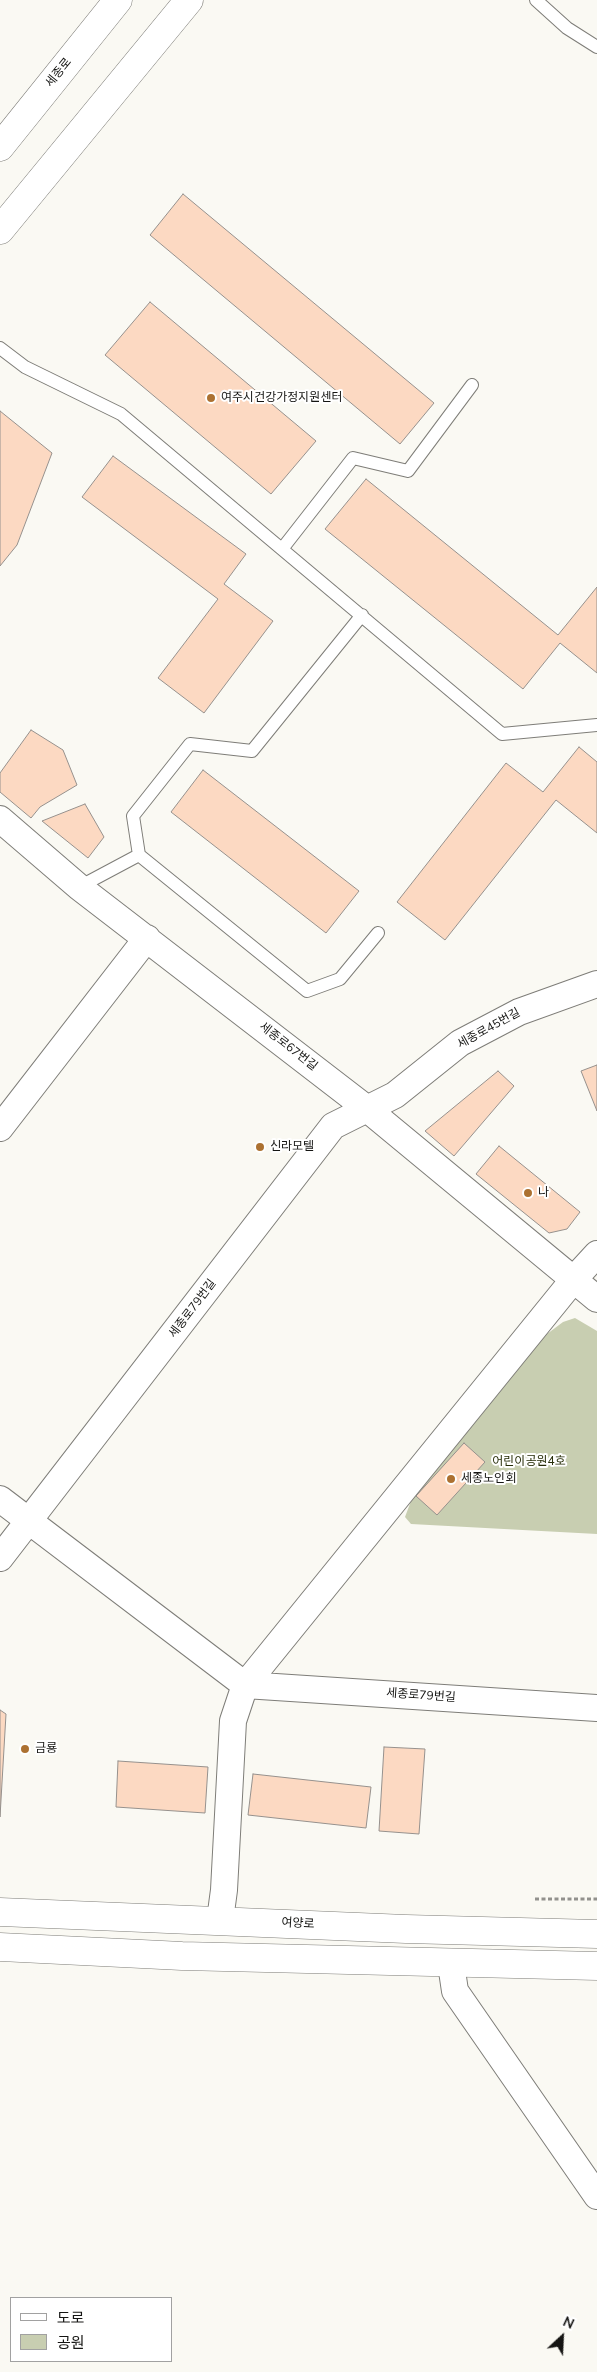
<!DOCTYPE html>
<html>
<head>
<meta charset="utf-8">
<style>
	body { margin:0 }
	#map { position:relative; width:597px; height:2372px; overflow:hidden; background:#faf9f3; font-family:"Nunito Sans","Noto Sans KR",sans-serif }
	canvas { display:block }
	.legend { position:absolute; left:10px; top:2297px; width:162px; height:65px; box-sizing:border-box; background:#fff; border:1px solid #a1a1a1; margin:0; padding:6px 9px; list-style:none; font-size:15px; color:#151513 }
	.legend li { display:flex; align-items:center; gap:10px; height:25px }
	.legend b { width:25px; border:1px solid #a1a1a1 }
	.north { position:absolute; left:537px; top:2312px; width:50px; height:50px; -webkit-text-stroke:4px #fff; paint-order:stroke; rotate:25deg; font-size:14px; font-weight:700; line-height:20px; text-align:center; color:#151513 }
	.north::after { content:''; display:block; margin:auto; width:18px; height:22px; background:#151513; clip-path:polygon(50% 0,100% 100%,50% 72%,0 100%) }
</style>
</head>
<body>
<div id="map">
<canvas width="597" height="2372"></canvas>
<ul class="legend">
<li><b style="height:6px;background:#fff"></b>도로</li>
<li><b style="height:14px;background:#c8ceb1"></b>공원</li>
</ul>
<div class="north">N</div>
</div>
<script>
const context = document.querySelector('canvas').getContext('2d');
context.lineJoin = 'round';
function paint(path, color) {
  context.fillStyle = color;
  context.fill(path, 'evenodd');
}
function poly(rows) {
  const path = new Path2D();
  for (const r of rows) {
    path.moveTo(r[0], r[1]);
    for (let i = 2; i < r.length; i += 2) path.lineTo(r[i], r[i + 1]);
  }
  return path;
}
function stroke(path, color, width, dash) {
  context.strokeStyle = color;
  context.lineWidth = width;
  context.lineCap = dash ? 'butt' : 'round';
  context.setLineDash(dash || []);
  context.stroke(path);
}
function write(font, color, halo, rows, align = 'center') {
  context.font = font + ' "Nunito Sans","Noto Sans KR",sans-serif';
  context.lineWidth = 4;
  context.setLineDash([]);
  context.textBaseline = 'middle';
  context.strokeStyle = halo;
  context.fillStyle = color;
  for (const [text, x, y, turn = 0] of rows) {
    context.save();
    context.translate(x, y);
    context.rotate((+turn || 0) * Math.PI / 180);
    context.textAlign = isNaN(turn) ? turn : align;
    if (halo) context.strokeText(text, 0, 0);
    context.fillText(text, 0, 0);
    context.restore();
  }
}
paint(poly([
	[575,1318,597,1331,597,1534,411,1524,405,1517,414,1493,543,1337,563,1322]
]), '#c8ceb1');
const building = poly([
	[183,194,434,403,400,444,150,235,183,194],
	[150,302,316,441,271,494,105,355,150,302],
	[0,411,52,453,17,545,0,566,0,411],
	[113,456,246,554,224,584,273,621,204,713,158,678,218,599,82,497,113,456],
	[366,479,558,635,597,587,597,673,560,643,523,689,325,529,366,479],
	[31,730,63,750,77,785,40,807,31,818,0,792,0,773,31,730],
	[579,747,597,762,597,833,556,800,445,940,397,902,506,763,543,792,579,747],
	[203,770,359,891,326,933,171,812,203,770],
	[85,804,104,837,88,858,42,821,85,804],
	[597,1065,597,1111,581,1071,597,1065],
	[498,1071,514,1086,454,1156,425,1131,498,1071],
	[499,1146,580,1212,567,1229,549,1233,476,1174,499,1146],
	[464,1443,485,1462,437,1515,416,1496,464,1443],
	[0,1710,6,1714,0,1817,0,1710],
	[384,1747,425,1749,419,1834,379,1831,384,1747],
	[118,1761,208,1767,205,1813,116,1807,118,1761],
	[253,1774,371,1787,366,1828,248,1815,253,1774]
]);
paint(building, '#fcd9c2');
stroke(building, '#96918d', 1);
const lane = poly([
	[536,0,567,28,597,47],
	[0,348,25,367,121,414,502,734,597,725],
	[282,549,353,458,408,471,472,385],
	[362,615,252,751,190,744,133,816,139,855,307,991,340,979,378,933],
	[79,887,139,855]
]);
const street = poly([
	[0,819,79,887,366,1108,597,1299],
	[0,1128,147,938],
	[0,1499,245,1685,597,1708],
	[0,1558,333,1126,395,1095,460,1043,519,1012,597,984],
	[220,1920,224,1890,233,1721,245,1685,574,1279,597,1254],
	[451,1964,455,1991,597,2196]
]);
const secondary = poly([
	[0,147,118,0],
	[0,230,189,0],
	[0,1912,406,1929,597,1934],
	[0,1947,182,1956,597,1966]
]);
stroke(lane, '#7e7d78', 14);
stroke(street, '#7e7d78', 28);
stroke(secondary, '#7e7d78', 29);
stroke(poly([
	[535,1899,597,1899]
]), '#92918d', 3, [4, 2.5]);
stroke(lane, '#fff', 12);
stroke(street, '#fff', 26);
stroke(secondary, '#fff', 28);
for (const [x, y, r, color] of [
	[211,398,5,"#ac7131"],
	[260,1147,5,"#ac7131"],
	[528,1193,5,"#ac7131"],
	[451,1479,5,"#ac7131"],
	[25,1749,5,"#ac7131"]
]) {
  const dot = new Path2D();
  dot.arc(x, y, r, 0, 2 * Math.PI);
  context.fillStyle = color;
  context.fill(dot);
  stroke(dot, '#fff', 2);
}
write('12px', '#151513', '#fff', [
	["세종로",59,73,-51],
	["세종로45번길",489,1029,-29],
	["세종로67번길",288,1047,38],
	["세종로79번길",193,1309,-53],
	["세종로79번길",421,1696,4],
	["여양로",298,1924,3]
]);
write('12px', '#151513', '#fff', [
	["여주시건강가정지원센터",221,398],
	["신라모텔",270,1147],
	["나",538,1193],
	["세종노인회",461,1479],
	["금룡",35,1749]
], 'left');
write('12px', '#272d08', '#fff', [
	["어린이공원4호",529,1462]
]);
</script>
</body>
</html>
